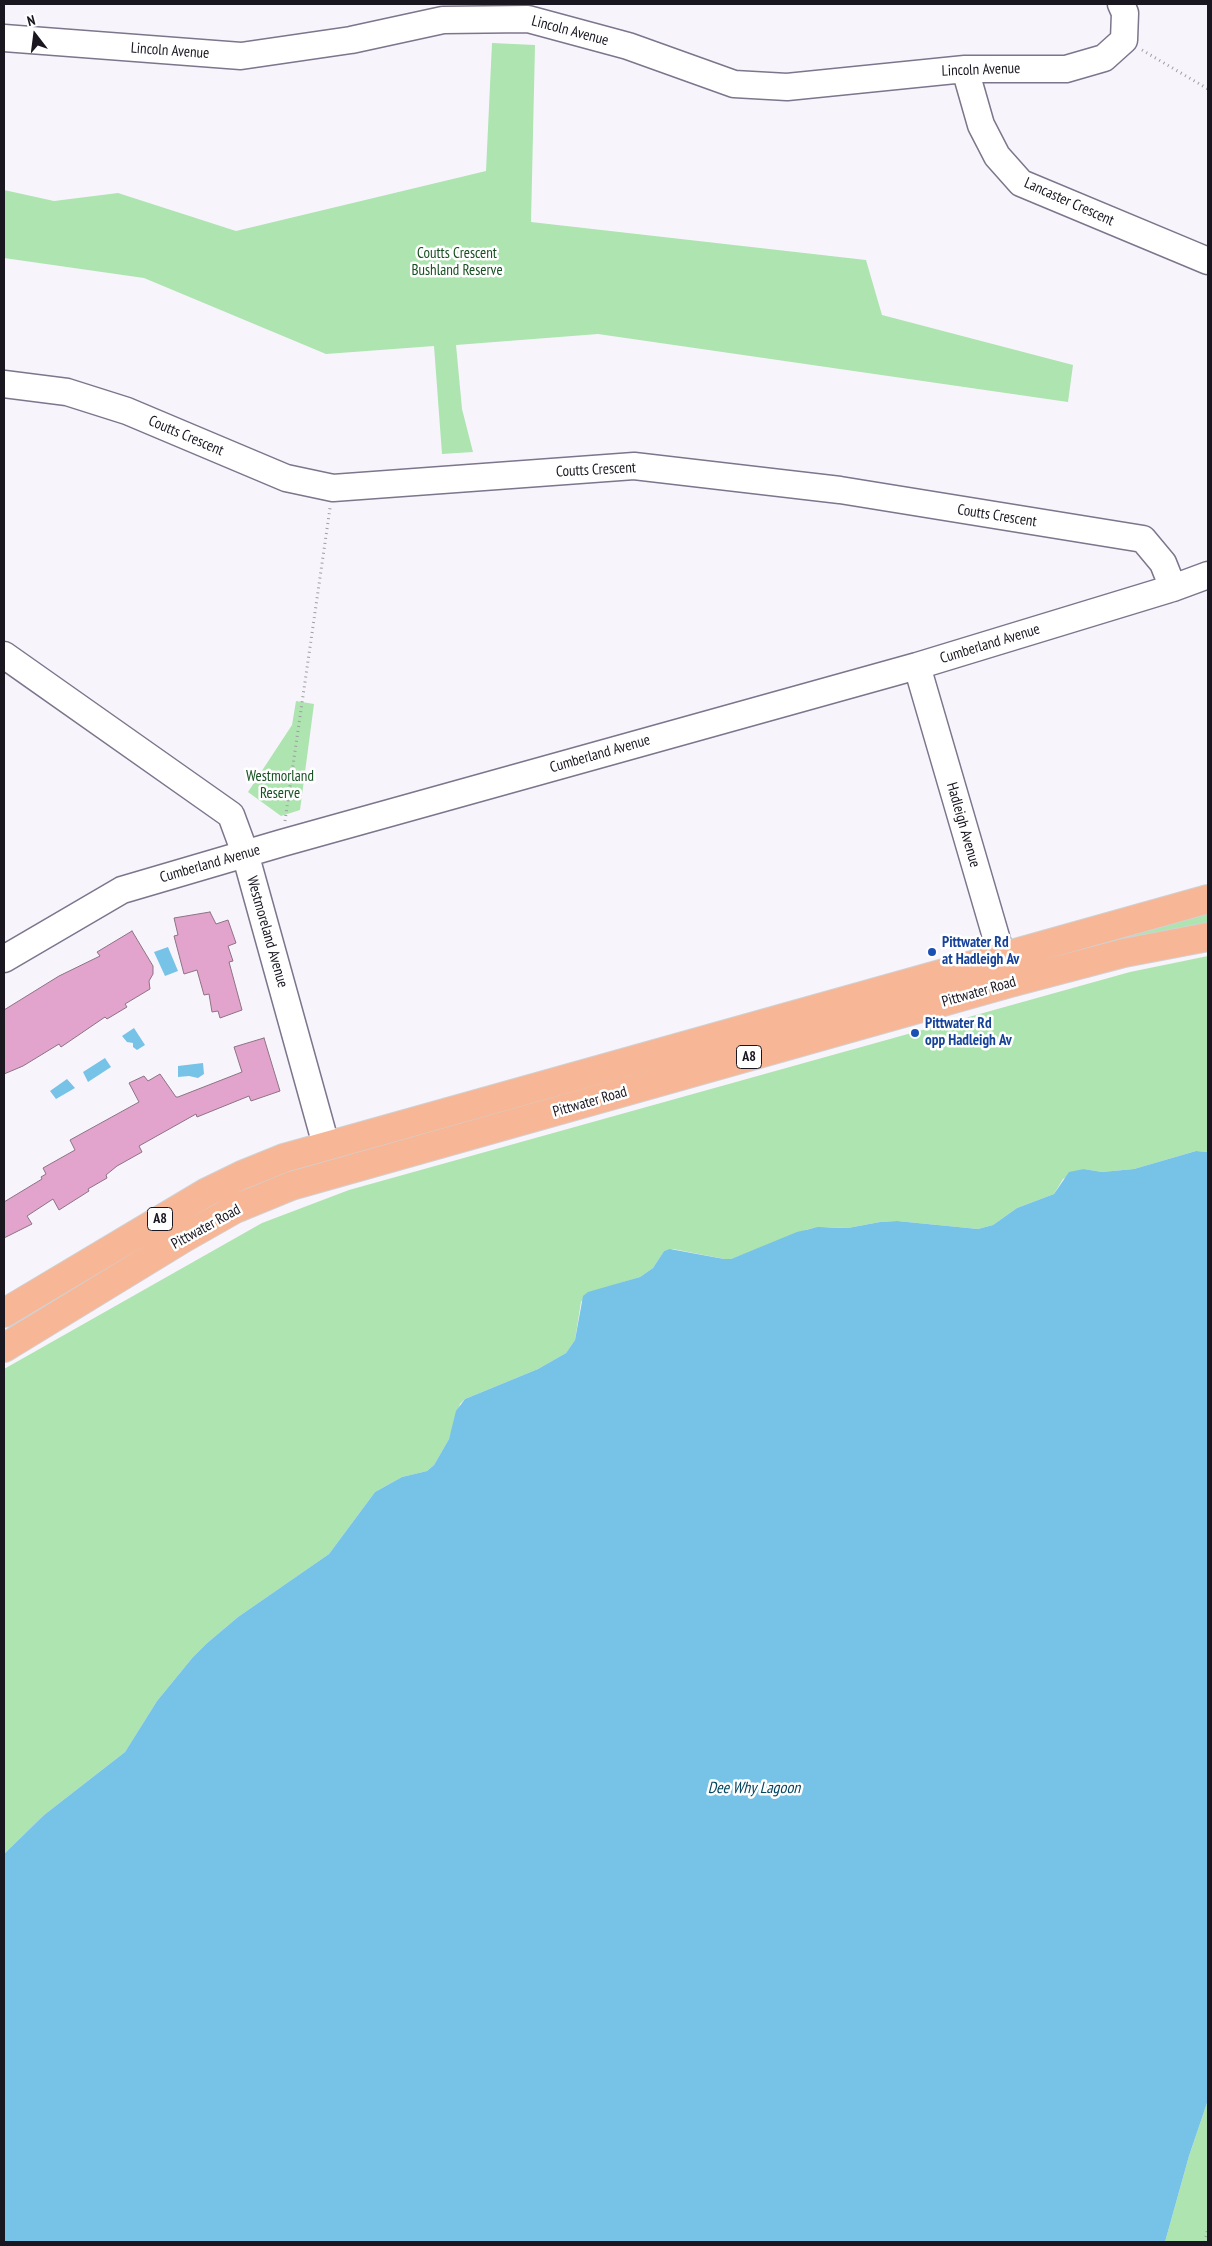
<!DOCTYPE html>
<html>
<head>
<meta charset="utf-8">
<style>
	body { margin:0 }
	#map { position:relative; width:1212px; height:2246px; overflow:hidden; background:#f7f5fb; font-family:"PT Sans Narrow",sans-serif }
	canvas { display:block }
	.frame { position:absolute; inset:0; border:5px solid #1a1720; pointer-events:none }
	.north { position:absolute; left:10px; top:10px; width:50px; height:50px; -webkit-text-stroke:4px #fff; paint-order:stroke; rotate:345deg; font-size:14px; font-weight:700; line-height:20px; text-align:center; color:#1a1720 }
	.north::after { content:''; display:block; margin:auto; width:18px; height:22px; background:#1a1720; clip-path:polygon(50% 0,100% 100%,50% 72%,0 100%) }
</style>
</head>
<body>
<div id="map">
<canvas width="1212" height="2246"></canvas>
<div class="frame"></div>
<div class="north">N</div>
</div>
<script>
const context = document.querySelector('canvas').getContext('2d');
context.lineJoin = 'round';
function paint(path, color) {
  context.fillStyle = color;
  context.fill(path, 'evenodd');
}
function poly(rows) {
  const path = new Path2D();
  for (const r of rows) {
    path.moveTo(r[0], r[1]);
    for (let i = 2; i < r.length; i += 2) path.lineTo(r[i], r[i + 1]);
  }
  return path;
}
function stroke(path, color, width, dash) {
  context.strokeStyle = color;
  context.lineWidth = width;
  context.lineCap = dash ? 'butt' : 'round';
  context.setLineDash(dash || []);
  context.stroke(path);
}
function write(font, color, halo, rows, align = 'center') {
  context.font = font + ' "PT Sans Narrow",sans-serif';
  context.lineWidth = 5;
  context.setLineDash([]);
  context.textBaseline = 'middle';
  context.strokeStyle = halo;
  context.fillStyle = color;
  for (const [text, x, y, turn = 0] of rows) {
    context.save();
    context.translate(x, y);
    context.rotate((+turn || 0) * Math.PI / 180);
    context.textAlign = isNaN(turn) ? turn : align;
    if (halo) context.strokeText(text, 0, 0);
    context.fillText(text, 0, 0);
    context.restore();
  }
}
paint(poly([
	[492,43,535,45,531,222,866,260,882,315,1073,365,1068,402,598,334,456,345,462,409,473,452,442,454,434,346,326,354,144,278,4,258,4,190,54,201,118,193,236,231,486,171],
	[296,701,314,704,300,810,281,816,248,792,292,725],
	[1208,912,1208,923,1080,947],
	[1208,956,1208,1152,1196,1151,1134,1169,1102,1172,1084,1169,1063,1179,1054,1194,1017,1208,993,1225,978,1229,897,1221,880,1222,848,1228,829,1227,808,1229,731,1259,724,1259,673,1249,664,1251,653,1268,640,1277,588,1293,581,1302,575,1340,566,1353,538,1369,465,1399,460,1404,449,1439,434,1465,427,1471,402,1477,375,1492,329,1554,238,1617,206,1644,193,1657,157,1701,125,1752,44,1815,4,1854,4,1369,262,1223,349,1190,1130,972],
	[1208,2100,1208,2242,1165,2242,1189,2156]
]), '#ade4b0');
paint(poly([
	[168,947,178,971,165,976,154,952],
	[134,1028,145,1045,137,1050,133,1047,133,1043,127,1042,122,1036],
	[105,1058,111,1067,88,1082,83,1072],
	[203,1063,204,1074,198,1078,189,1076,178,1077,178,1066],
	[67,1079,75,1088,56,1099,50,1091],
	[1196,1151,1208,1152,1208,2100,1189,2156,1165,2242,4,2242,4,1854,44,1815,125,1752,157,1701,193,1657,206,1644,238,1617,329,1554,375,1492,402,1477,427,1471,434,1465,449,1439,456,1411,465,1399,538,1369,566,1353,575,1340,583,1296,588,1292,640,1277,653,1268,664,1251,670,1249,724,1259,731,1259,797,1232,818,1227,848,1228,880,1222,897,1221,978,1229,993,1225,1017,1208,1054,1194,1069,1172,1084,1169,1102,1172,1134,1169]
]), '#77c2e7');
const building = poly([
	[210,912,216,924,228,920,236,943,228,946,233,961,229,962,242,1010,220,1018,218,1011,212,1012,209,994,204,995,197,970,184,974,174,936,178,935,174,918,210,912],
	[132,931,153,966,153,974,149,981,150,989,125,1004,127,1007,107,1019,105,1017,61,1047,59,1044,23,1066,4,1074,4,1010,59,976,100,956,97,952,132,931],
	[264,1038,280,1091,251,1101,249,1096,197,1117,196,1114,139,1146,142,1152,117,1166,106,1175,107,1178,88,1189,89,1191,59,1210,53,1199,27,1216,32,1224,4,1238,4,1202,42,1179,41,1177,46,1174,43,1168,75,1150,70,1140,139,1102,129,1083,144,1076,148,1081,160,1074,176,1097,178,1097,242,1072,234,1047,264,1038]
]);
paint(building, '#e2a3cc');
stroke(building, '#8c7383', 1);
const minor = poly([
	[4,38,241,56,351,40,443,20,528,19,628,46,734,84,787,87,965,69,1066,69,1104,58,1124,40,1125,13,1121,4],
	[965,69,981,125,997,156,1021,183,1208,261],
	[4,384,67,392,127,411,286,478,333,488,634,466,840,490,1143,539,1163,563,1173,588],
	[4,655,231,815,245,853,326,1145],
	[917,666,1008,978],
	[4,959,122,890,282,843,917,666,1173,588,1208,575]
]);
const highway = poly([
	[4,1313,207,1192,242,1175,284,1158,1208,899],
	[4,1348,184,1238,235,1209,291,1186,1010,983,1124,953,1208,937]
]);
stroke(minor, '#7c758c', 29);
stroke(highway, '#d1d1d2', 30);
stroke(poly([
	[1142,50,1208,89],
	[285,821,330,508],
	[1205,2242,1208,2228]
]), '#9f9da4', 3, [1, 4]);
stroke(minor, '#fff', 26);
stroke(highway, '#f7b695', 28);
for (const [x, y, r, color] of [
	[932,952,5,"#1a4fb4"],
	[915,1033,5,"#1a4fb4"]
]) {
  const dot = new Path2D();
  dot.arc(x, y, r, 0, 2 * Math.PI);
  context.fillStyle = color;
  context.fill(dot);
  stroke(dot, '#fff', 2);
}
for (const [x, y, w] of [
	[749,1057,25],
	[160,1219,25]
]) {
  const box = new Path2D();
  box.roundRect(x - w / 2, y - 11.5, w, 23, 4);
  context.fillStyle = '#fff';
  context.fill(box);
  stroke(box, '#1a1720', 1);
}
write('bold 14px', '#1a1720', null, [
	["A8",749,1057],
	["A8",160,1219]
]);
write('15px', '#1a1720', '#fff', [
	["Lincoln Avenue",570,31,15],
	["Lincoln Avenue",170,51,4],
	["Lincoln Avenue",981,70,-2],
	["Lancaster Crescent",1069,202,24],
	["Coutts Crescent",186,436,23],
	["Coutts Crescent",596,470,-3],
	["Coutts Crescent",997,516,9],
	["Cumberland Avenue",990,644,-17],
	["Cumberland Avenue",600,754,-16],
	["Hadleigh Avenue",963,825,74],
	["Cumberland Avenue",210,864,-16],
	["Westmoreland Avenue",267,932,74],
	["Pittwater Road",979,992,-16],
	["Pittwater Road",590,1102,-16],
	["Pittwater Road",206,1227,-29]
]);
write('15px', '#175021', '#fff', [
	["Coutts Crescent",457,254],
	["Bushland Reserve",457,271],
	["Westmorland",280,777],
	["Reserve",280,794]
]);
write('bold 15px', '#164399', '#fff', [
	["Pittwater Rd",942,943],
	["at Hadleigh Av",942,960],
	["Pittwater Rd",925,1024],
	["opp Hadleigh Av",925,1041]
], 'left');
write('italic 16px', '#02465f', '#fff', [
	["Dee Why Lagoon",754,1788]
]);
</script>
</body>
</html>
